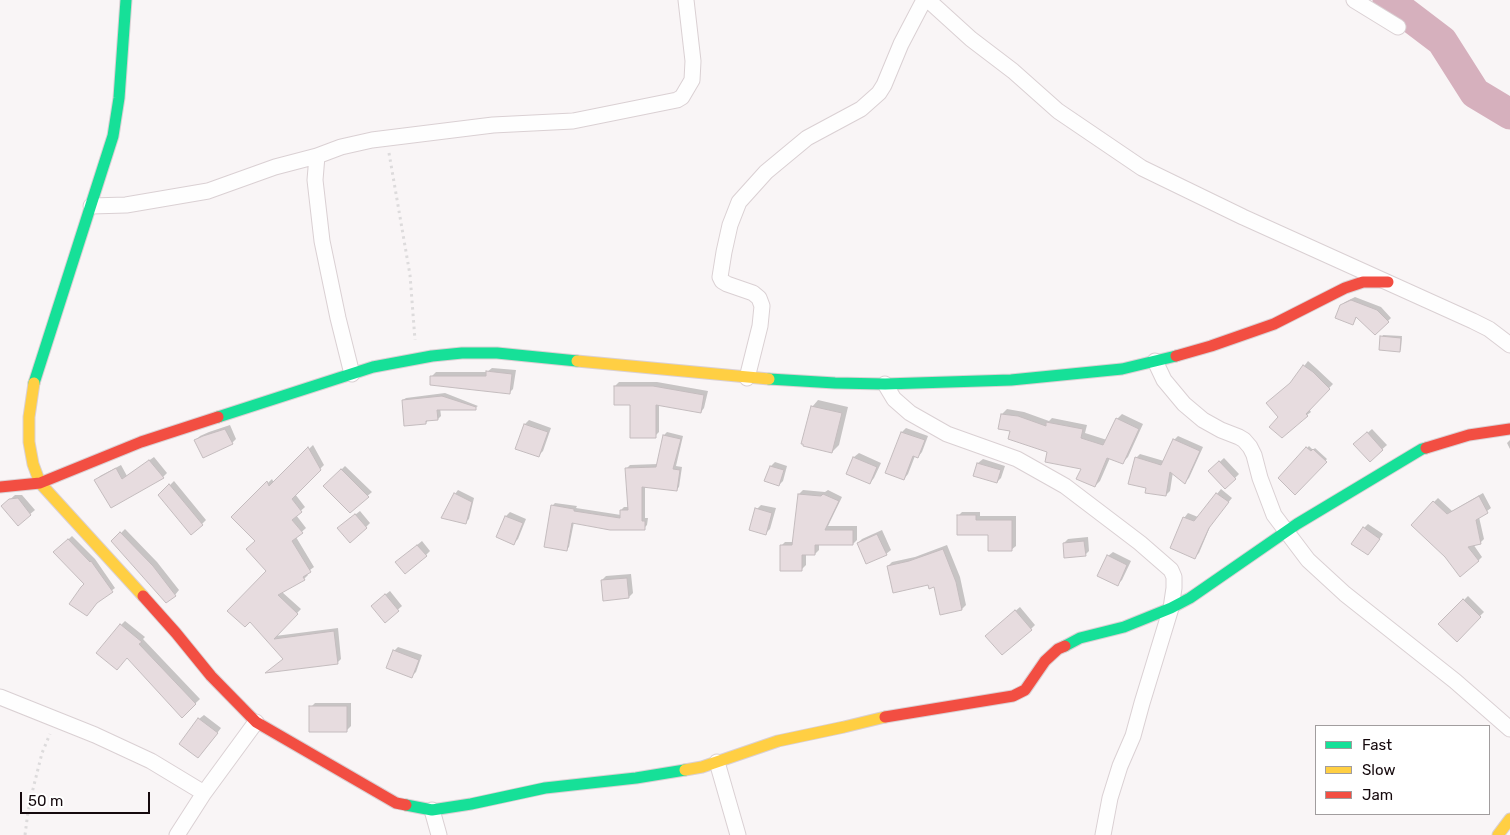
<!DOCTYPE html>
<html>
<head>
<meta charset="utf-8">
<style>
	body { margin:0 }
	#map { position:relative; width:1510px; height:835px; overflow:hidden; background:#f9f5f6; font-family:Rubik,sans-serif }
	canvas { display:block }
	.legend { position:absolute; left:1315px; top:725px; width:175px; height:90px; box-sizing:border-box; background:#fff; border:1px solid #a19d9e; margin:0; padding:6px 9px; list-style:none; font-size:15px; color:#15090d }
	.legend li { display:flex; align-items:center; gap:10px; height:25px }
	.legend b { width:25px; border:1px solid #a19d9e }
	.scale { position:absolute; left:20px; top:792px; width:130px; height:22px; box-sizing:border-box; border:2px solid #15090d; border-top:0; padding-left:6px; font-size:15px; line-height:18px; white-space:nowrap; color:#15090d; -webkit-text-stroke:4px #fff; paint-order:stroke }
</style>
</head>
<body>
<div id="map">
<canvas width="1510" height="835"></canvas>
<ul class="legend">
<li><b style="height:6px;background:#16e098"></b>Fast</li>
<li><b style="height:6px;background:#ffcf43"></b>Slow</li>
<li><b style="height:6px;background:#f24e42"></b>Jam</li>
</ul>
<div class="scale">50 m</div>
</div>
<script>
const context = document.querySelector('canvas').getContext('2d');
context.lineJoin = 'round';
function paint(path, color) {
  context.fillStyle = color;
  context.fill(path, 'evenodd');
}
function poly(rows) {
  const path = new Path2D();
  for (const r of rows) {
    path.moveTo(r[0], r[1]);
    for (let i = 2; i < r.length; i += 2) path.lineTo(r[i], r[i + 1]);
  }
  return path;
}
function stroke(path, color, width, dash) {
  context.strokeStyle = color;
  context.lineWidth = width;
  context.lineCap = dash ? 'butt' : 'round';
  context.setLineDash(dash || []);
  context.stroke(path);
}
paint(poly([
	[1355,297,1381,307,1391,318,1375,334,1357,317,1353,323,1341,306,1345,302],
	[1383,335,1402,336,1401,349,1400,351,1382,337],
	[1308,361,1317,369,1333,384,1309,409,1311,412,1307,415,1280,417,1292,382],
	[492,368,516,370,513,389,509,393,431,377,436,372,487,372],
	[619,382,657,382,708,391,704,408,701,412,659,405,659,432,655,436,631,404,615,386],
	[445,393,478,406,475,408,440,408,441,416,438,419,428,420,426,423,403,400,406,398],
	[818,400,848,407,839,445,832,452,812,407],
	[1007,409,1024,412,1049,421,1052,418,1087,425,1085,433,1107,440,1117,419,1122,414,1143,424,1128,457,1123,462,1110,458,1100,481,1095,486,1082,468,1048,451,1012,430,1002,414],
	[529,420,551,428,543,451,539,455,525,424],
	[230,425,236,439,232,443,195,441,200,436,209,432],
	[906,428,928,436,922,452,918,457,915,456,908,474,904,479,887,473,902,432],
	[1372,429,1387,445,1370,460,1355,444],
	[667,432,683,436,676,466,682,467,679,487,676,490,645,486,645,518,648,518,647,525,644,528,574,522,569,547,566,550,552,506,555,503,577,506,576,508,621,515,621,510,624,507,629,507,627,468,630,465,658,464,664,435],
	[1178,436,1203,447,1189,478,1185,482,1173,472,1170,491,1166,495,1148,487,1136,458,1140,454,1164,461,1174,440],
	[1510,440,1510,449,1507,443],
	[313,445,324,465,295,494,305,507,296,515,306,528,296,537,314,567,306,573,308,575,304,579,282,592,301,609,275,636,338,628,341,659,337,663,285,658,250,620,268,571,257,541,233,517,272,479,274,483],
	[1309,446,1313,450,1315,448,1327,459,1295,493,1279,478],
	[859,453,881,463,874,478,870,483,848,473,854,457],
	[154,457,167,473,163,477,96,481,100,476,121,465,127,476],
	[1224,458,1239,474,1225,488,1210,471],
	[983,459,1005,466,1001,478,997,482,974,475,978,463],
	[775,462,787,466,783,481,779,485,771,466],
	[345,466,372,492,350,511,325,486],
	[174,481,206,520,202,524,160,495],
	[1221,489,1232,498,1212,522,1199,553,1195,557,1184,518,1188,513,1198,517],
	[458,490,474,498,469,519,465,523,455,494],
	[803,490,825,492,828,490,842,497,828,526,857,526,857,540,853,544,819,544,819,550,815,554,806,554,806,565,802,569,781,546,785,542,794,542,799,494],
	[1483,493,1491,508,1479,517,1484,539,1480,543,1473,544,1482,557,1478,561,1446,556,1412,524,1438,498,1452,511],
	[15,495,22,495,35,510,18,524,7,502],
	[761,505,776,508,770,529,766,533,757,509],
	[360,511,370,523,366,527,343,524],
	[510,512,526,519,518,539,514,543,498,536,506,516],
	[962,512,980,512,980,516,1016,516,1016,546,1011,550,989,534,958,516],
	[1368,524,1383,534,1372,550,1364,528],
	[125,529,157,562,179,590,175,595,112,542],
	[882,530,891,550,886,554,858,543,862,539],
	[72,536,95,559,115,588,99,600,87,615,85,584,55,552],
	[1088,537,1089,551,1085,555,1064,543,1068,539],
	[422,541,430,551,426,555,401,558],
	[947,545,960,577,966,605,962,609,935,585,929,584,888,566,892,562,915,557],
	[1113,552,1131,561,1122,580,1118,584,1108,556],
	[631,574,633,593,629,597,602,580,606,576],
	[390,591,402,606,385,621,376,602],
	[1468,596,1484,612,1456,640,1440,624],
	[1020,607,1035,625,1031,629,991,632],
	[125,621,145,637,143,639,200,699,182,716,121,625],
	[398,647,422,655,416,672,412,676,394,651],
	[315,703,351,703,351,726,346,731,311,707],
	[204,715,221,728,202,753,199,719]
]), '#0003');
stroke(poly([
	[1388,0,1442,41,1475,93,1510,114]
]), '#d6b0bd', 31);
const building = poly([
	[1351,300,1377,310,1389,322,1375,335,1356,317,1353,325,1335,318,1340,305,1351,300],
	[1380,336,1401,338,1400,352,1379,350,1380,336],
	[1303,365,1313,372,1330,389,1306,414,1308,416,1282,438,1269,427,1278,417,1266,403,1290,383,1303,365],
	[486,371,512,374,510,394,430,385,430,376,486,376,486,371],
	[614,386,653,386,704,395,701,413,656,405,656,438,630,438,630,405,614,405,614,386],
	[442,396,476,407,476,410,437,410,438,420,426,421,426,424,404,426,402,400,442,396],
	[811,406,842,413,832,453,803,446,803,444,801,444,811,406],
	[1001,414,1018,416,1046,426,1046,422,1083,429,1081,438,1103,445,1116,418,1139,429,1123,464,1107,458,1095,487,1076,479,1081,469,1045,462,1047,452,1008,439,1010,431,998,429,1001,414],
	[524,424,548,432,539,457,515,449,524,424],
	[225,429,233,444,203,458,194,440,203,436,225,429],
	[901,432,925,440,918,458,913,456,904,480,885,473,901,432],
	[1367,432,1383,450,1370,462,1353,444,1367,432],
	[663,435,681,439,673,469,680,470,677,491,642,487,642,521,645,521,645,530,610,530,572,523,567,551,544,547,551,505,574,509,574,511,620,518,620,510,628,510,625,468,656,467,663,435],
	[1173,439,1200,451,1185,484,1170,472,1166,496,1145,493,1146,488,1128,484,1135,457,1161,465,1173,439],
	[308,447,321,470,292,499,302,512,292,520,303,533,292,541,311,572,303,577,305,580,278,595,298,614,274,639,334,631,338,664,265,673,283,659,250,622,245,627,227,611,266,571,246,549,255,541,231,517,267,481,269,486,308,447],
	[1306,447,1311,451,1313,449,1327,462,1295,495,1278,478,1306,447],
	[853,457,877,467,870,484,846,474,853,457],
	[149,460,164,478,111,508,94,480,116,468,122,479,149,460],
	[1219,461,1236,479,1225,489,1208,471,1219,461],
	[977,463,1001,470,997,483,973,476,977,463],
	[770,466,784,470,779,486,764,481,770,466],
	[341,469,369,497,350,513,323,486,341,469],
	[169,484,203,525,191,535,158,495,169,484],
	[454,493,472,502,466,524,441,518,454,493],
	[1216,493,1229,502,1209,528,1195,559,1170,548,1183,517,1194,521,1216,493],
	[798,494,821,496,823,494,839,501,825,530,853,530,853,545,815,545,815,555,802,555,802,571,780,571,780,545,792,545,798,494],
	[1479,496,1488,513,1476,520,1481,544,1468,547,1479,561,1460,577,1445,557,1411,525,1433,501,1447,514,1479,496],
	[18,498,31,515,18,526,1,506,9,499,18,498],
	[755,508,772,513,766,535,749,530,755,508],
	[355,514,367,528,350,543,337,528,355,514],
	[957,515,976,515,976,520,1012,520,1012,551,988,551,988,535,957,535,957,515],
	[505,516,523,523,514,545,496,537,505,516],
	[1363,527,1380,539,1368,555,1351,544,1363,527],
	[120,532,153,566,176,596,166,603,111,541,120,532],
	[877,534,887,555,866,564,857,543,877,534],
	[68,539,90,562,91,561,113,592,97,603,87,616,69,604,81,587,84,584,53,552,68,539],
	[1084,541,1086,556,1064,558,1063,543,1084,541],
	[417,545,427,556,405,574,395,562,417,545],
	[943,549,956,582,962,610,940,615,934,587,929,589,928,585,893,593,887,566,909,561,943,549],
	[1107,555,1127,565,1118,586,1097,576,1107,555],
	[627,578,629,598,603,601,601,580,627,578],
	[385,594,399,611,385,623,371,606,385,594],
	[1463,599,1481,617,1457,642,1438,624,1463,599],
	[1015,610,1032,630,1002,655,985,636,1015,610],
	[120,624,142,642,139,644,196,704,182,718,127,658,117,670,96,653,120,624],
	[393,650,419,660,412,678,386,668,393,650],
	[309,706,347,706,347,732,309,732,309,706],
	[198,718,218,733,198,758,179,744,198,718]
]);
paint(building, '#e7dcdf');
stroke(building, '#c4bcbe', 1);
const street = poly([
	[928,0,971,39,1013,71,1058,111,1142,168,1243,217,1473,321,1489,329,1510,345],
	[1354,0,1398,27],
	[317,156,315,180,322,241,338,318,352,374],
	[91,206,126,205,208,191,275,167,317,156,341,147,372,140,493,125,573,121,677,100,682,97,692,80,693,61,686,0],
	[1155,361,1164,380,1184,404,1203,420,1221,430,1239,437,1244,440,1250,447,1254,455,1260,478,1274,515,1308,560,1345,594,1455,681,1510,729],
	[747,378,760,326,762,306,759,298,753,293,727,284,722,281,720,277,724,252,730,225,739,202,766,172,807,138,861,109,879,93,884,85,901,44,924,0],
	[885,384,894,399,910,413,947,434,1017,459,1065,486,1140,543,1171,570,1174,577,1174,588,1171,608,1142,703,1133,736,1120,766,1110,798,1103,835],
	[0,697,95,735,151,761,204,793],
	[717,762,738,835],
	[432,810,439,835],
	[177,835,204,793,256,722]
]);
const fast = poly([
	[769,379,835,383,885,384,1011,380,1122,369,1176,356],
	[34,383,113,136,119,98,126,0],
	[218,417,373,367,432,356,462,353,497,353,577,361],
	[1065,646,1080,638,1124,627,1171,608,1190,598,1297,524,1422,449,1426,448],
	[406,805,432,810,471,804,545,788,636,778,685,770]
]);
const slow = poly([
	[577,361,769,379],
	[34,383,29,417,29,442,33,464,40,483,143,596],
	[685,770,702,767,778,741,844,727,885,717],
	[1498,835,1510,819]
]);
const jam = poly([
	[1176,356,1211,346,1274,324,1345,288,1363,282,1388,282],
	[1426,448,1469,435,1510,429],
	[0,487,40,483,141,442,218,417],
	[143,596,176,633,211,676,256,722,396,803,406,805],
	[885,717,1013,696,1025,690,1045,661,1058,649,1065,646]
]);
stroke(street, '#dad0d3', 17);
stroke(fast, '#dad0d3', 13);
stroke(slow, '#dad0d3', 13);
stroke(jam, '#dad0d3', 13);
stroke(poly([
	[389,153,410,275,415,340],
	[25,835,28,812,33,789,42,753,50,734]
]), '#dddbdc', 3, [2.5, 4]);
stroke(street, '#fefefe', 15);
stroke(fast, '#16e098', 11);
stroke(slow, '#ffcf43', 11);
stroke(jam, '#f24e42', 11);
</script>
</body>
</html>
